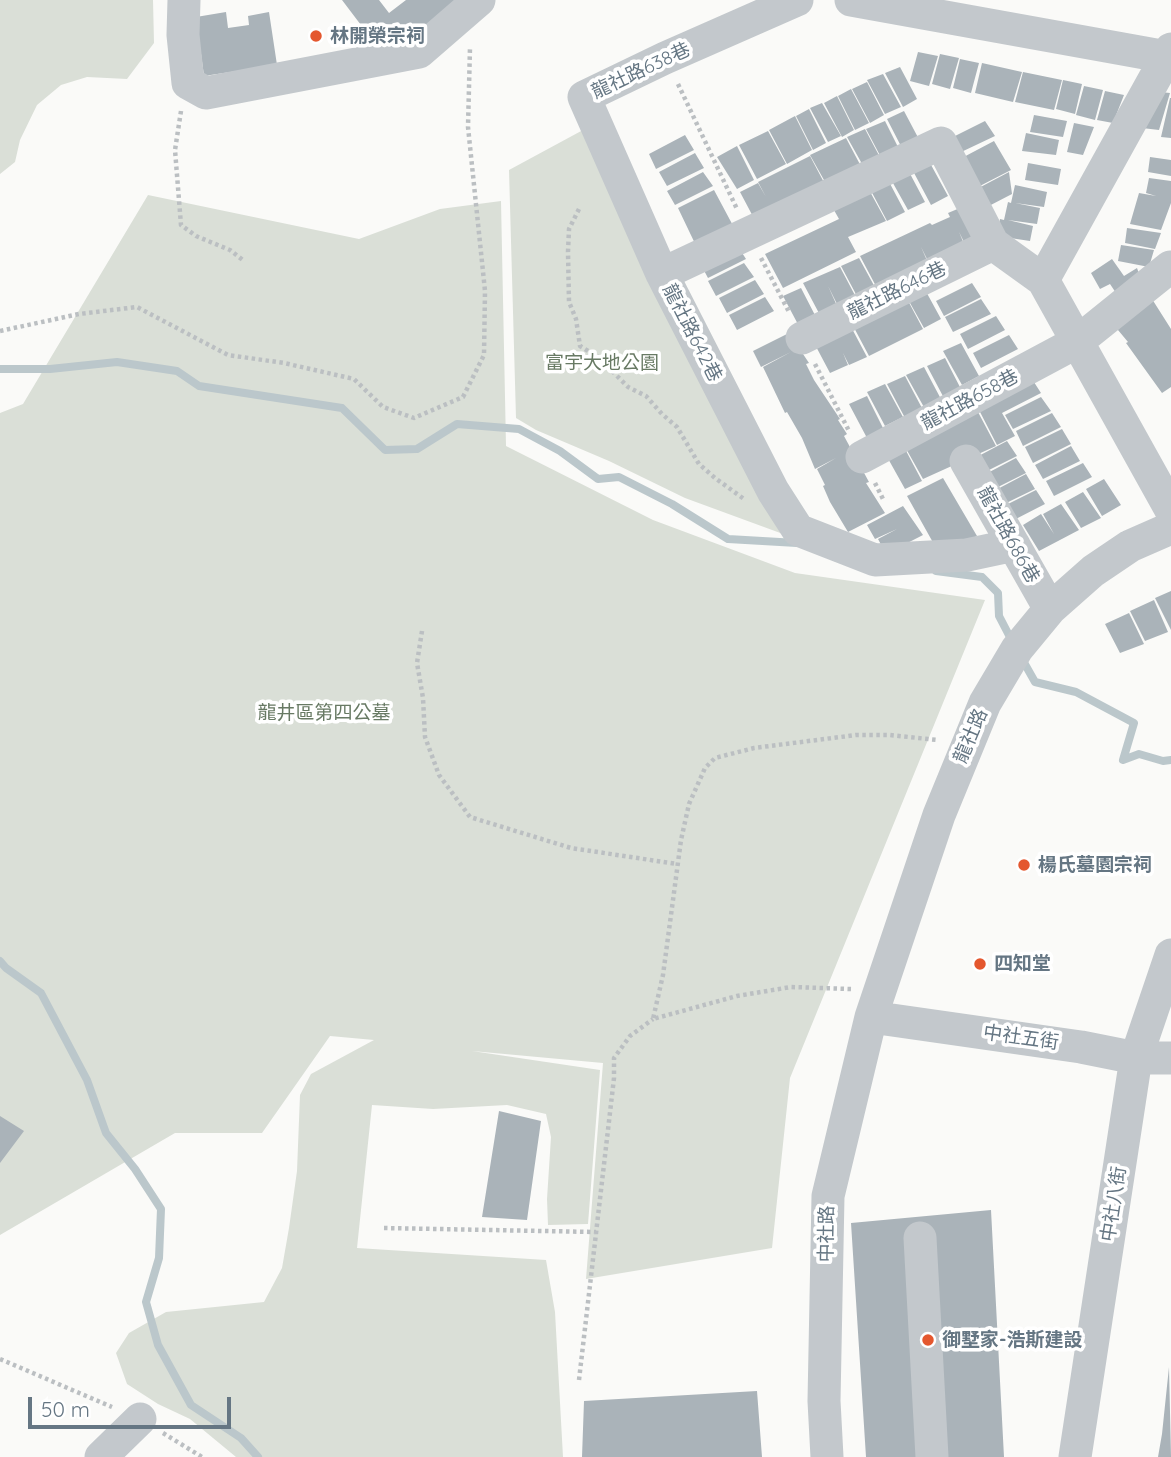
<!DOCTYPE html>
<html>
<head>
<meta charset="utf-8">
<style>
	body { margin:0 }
	#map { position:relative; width:1171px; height:1457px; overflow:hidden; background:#fafaf8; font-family:Quicksand,sans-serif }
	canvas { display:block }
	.scale { position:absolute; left:28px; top:1397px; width:203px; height:32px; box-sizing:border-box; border:4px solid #657683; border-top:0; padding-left:9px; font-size:21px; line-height:24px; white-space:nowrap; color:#657683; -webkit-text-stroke:5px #fff; paint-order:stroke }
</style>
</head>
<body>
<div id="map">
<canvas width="1171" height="1457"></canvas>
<div class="scale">50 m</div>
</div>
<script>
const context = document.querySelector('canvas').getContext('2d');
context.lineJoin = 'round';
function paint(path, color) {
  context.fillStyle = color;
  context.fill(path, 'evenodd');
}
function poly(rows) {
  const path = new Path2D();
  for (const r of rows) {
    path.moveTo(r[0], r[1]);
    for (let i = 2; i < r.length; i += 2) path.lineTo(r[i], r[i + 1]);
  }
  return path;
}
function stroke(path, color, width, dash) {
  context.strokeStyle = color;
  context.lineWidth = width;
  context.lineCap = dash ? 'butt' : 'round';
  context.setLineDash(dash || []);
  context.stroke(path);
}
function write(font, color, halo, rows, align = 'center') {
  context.font = font + ' Quicksand,"Noto Sans TC",sans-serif';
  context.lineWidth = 7;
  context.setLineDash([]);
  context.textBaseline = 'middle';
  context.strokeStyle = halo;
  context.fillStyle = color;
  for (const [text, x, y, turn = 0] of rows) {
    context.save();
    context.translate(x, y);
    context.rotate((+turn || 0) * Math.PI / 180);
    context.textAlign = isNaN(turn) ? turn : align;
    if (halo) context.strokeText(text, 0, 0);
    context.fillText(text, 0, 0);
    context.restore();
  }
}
paint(poly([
	[0,0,153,0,154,43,127,79,87,77,61,85,37,105,20,140,15,162,0,174],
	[583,130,783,534,685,498,609,461,536,430,516,418,509,170],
	[148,195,359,239,440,209,501,201,506,446,653,520,795,573,985,600,790,1078,772,1248,586,1279,603,1063,472,1051,600,1070,588,1224,548,1225,547,1199,551,1137,546,1114,507,1105,433,1109,372,1105,357,1248,546,1260,555,1312,563,1457,236,1457,190,1419,158,1404,127,1384,116,1353,129,1333,166,1312,264,1302,282,1268,289,1228,297,1171,300,1095,311,1074,374,1040,330,1036,262,1133,175,1133,0,1235,0,413,23,404]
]), '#dadfd7');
stroke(poly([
	[0,369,50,369,117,362,177,371,199,386,342,408,385,450,417,449,457,424,519,429,560,451,598,479,619,477,672,504,728,539,797,543],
	[936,571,982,577,998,593,999,616,1012,641],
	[1022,659,1035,682,1076,692,1134,723,1123,760,1139,754,1163,761,1171,760],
	[0,961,6,968,41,993,87,1080,106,1133,135,1169,161,1209,159,1258,146,1302,158,1345,191,1405,241,1438,258,1457]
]), '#bbc7cb', 8);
paint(poly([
	[342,0,379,0,389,13,406,0,464,0,389,62],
	[226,12,228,28,249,25,248,16,269,12,277,65,204,76,196,17],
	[918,52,938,56,929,86,910,81],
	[940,54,959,58,950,89,932,84],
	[960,59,979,63,971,93,953,88],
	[982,63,1022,72,1013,102,975,93],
	[900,67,917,99,903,107,885,73],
	[1023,72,1062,80,1054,110,1015,102],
	[883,74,901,107,885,114,867,80],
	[1063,80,1082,84,1075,114,1056,109],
	[867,82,884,115,870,123,852,89],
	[1084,86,1103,90,1095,120,1076,115],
	[851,89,869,123,855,130,838,96],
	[1105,91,1124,95,1113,123,1097,120],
	[1151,91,1170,93,1159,130,1142,128],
	[837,96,854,130,842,137,824,103],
	[1170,98,1171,98,1171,138,1161,137],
	[822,103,841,136,828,142,810,108],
	[809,109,826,143,813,150,796,116],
	[904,111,922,145,905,154,887,119],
	[1034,115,1067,121,1063,137,1030,132],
	[795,116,812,150,787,164,769,130],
	[885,121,902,155,884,163,866,129],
	[985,121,995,136,957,154,949,139],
	[1074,123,1094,127,1083,155,1067,152],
	[865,129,883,163,866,171,847,137],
	[768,131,786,164,757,179,739,145],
	[1026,133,1059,140,1056,155,1022,151],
	[685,135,694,150,656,169,649,154],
	[846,138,864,172,829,189,810,155],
	[994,141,1011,170,974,189,958,160],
	[737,146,754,180,737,189,717,157],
	[695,153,704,168,667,186,659,172],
	[810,156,828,190,758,226,740,192,758,183,766,197,758,182],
	[1150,157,1171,160,1171,176,1148,172],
	[930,163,948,196,931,205,913,171],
	[1028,163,1061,169,1058,185,1025,180],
	[907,168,925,202,908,210,889,176],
	[703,172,713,186,675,205,667,191],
	[1009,172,1012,194,985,208,973,191],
	[887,178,905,212,887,221,869,187],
	[1149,178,1171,181,1171,203,1161,230,1130,224,1139,193,1156,196,1146,193],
	[1015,185,1047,192,1044,207,1015,203,1040,208,1037,224,1008,220,1033,226,1030,241,997,236,1000,219,1004,220,1008,202,1011,203],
	[868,188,886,221,848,237,856,252,783,288,765,254,839,219,830,203],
	[714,190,738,235,700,254,678,208],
	[967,205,984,239,967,248,959,232,967,251,930,265,921,247,929,265,878,290,860,256,930,223,932,225,950,217,948,213],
	[1127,228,1161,233,1155,249,1125,243],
	[737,245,746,259,708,278,700,263],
	[1121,245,1154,250,1149,267,1118,261],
	[859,258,877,291,859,300,841,266],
	[1112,259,1124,276,1137,268,1142,282,1118,296,1110,284,1100,289,1091,273],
	[744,263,754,277,716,296,708,281],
	[840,267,858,301,840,310,828,286,838,308,821,317,803,283],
	[755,280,764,294,727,313,719,298],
	[972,283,981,297,944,316,936,301],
	[923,286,941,319,924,328,905,294],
	[801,288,818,321,801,330,783,296],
	[905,295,923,329,869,356,851,322],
	[765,297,774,311,737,330,729,315],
	[981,299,991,314,953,332,945,317],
	[1152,299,1171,329,1171,387,1162,393,1126,343,1128,342,1113,324],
	[996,316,1005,330,968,349,960,334],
	[849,323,867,357,849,365,843,353,848,365,830,373,812,339],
	[789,333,809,363,806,364,814,380,840,419,838,420,847,434,844,436,869,482,866,483,885,513,848,532,830,502,823,486,825,485,817,469,836,458,815,469,802,438,787,412,785,413,763,367,791,352,761,367,753,351],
	[1009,335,1018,349,981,368,973,353],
	[961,343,979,376,962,385,943,351],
	[945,358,962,391,945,400,927,366],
	[924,367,942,401,925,409,906,375],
	[905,376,923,410,905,418,887,384],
	[1032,379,1041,393,1002,413,1015,436,997,445,979,410],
	[885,384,903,417,885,426,867,392],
	[867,396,884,430,867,438,849,404],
	[1041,397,1051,411,1013,429,1005,415],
	[978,412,996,446,923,479,904,445],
	[1052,413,1061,427,1023,446,1016,431],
	[1062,429,1071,444,1033,463,1025,447],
	[1007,441,1017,456,979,475,971,460],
	[1071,446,1080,461,1043,479,1035,465],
	[904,447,922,481,905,489,886,455],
	[1016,458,1026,473,988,492,980,477],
	[1083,463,1092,477,1054,496,1046,481],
	[1026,474,1035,489,998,507,990,493],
	[943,478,977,536,940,555,907,496],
	[1104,479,1121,505,1102,516,1086,489],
	[1036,490,1045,504,1008,523,1000,508],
	[1083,492,1101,518,1081,528,1065,502],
	[1061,504,1079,530,1039,551,1023,525,1041,514,1054,534,1043,514],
	[903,506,923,535,886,554,878,539,897,529,875,539,867,525],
	[1171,591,1171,630,1155,598],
	[1154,600,1168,632,1145,641,1130,611],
	[1129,613,1144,644,1120,653,1105,624],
	[499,1111,541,1121,527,1220,482,1217],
	[0,1116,24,1131,0,1163],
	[991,1210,1004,1457,866,1457,851,1223],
	[1169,1367,1171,1457,1158,1457,1162,1434],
	[757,1391,762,1457,582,1457,584,1401]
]), '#aab3b9');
stroke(poly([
	[678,84,737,209],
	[181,111,175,150,181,225,196,236,230,250,244,261],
	[579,209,569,229,568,252,569,302,576,319,580,346,598,357,628,387,646,396,662,414,677,427,699,464,715,478,744,499],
	[761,258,789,312],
	[0,331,79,314,137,307,228,355,284,363,354,379,383,407,414,418,463,397,484,355,485,291,468,127,470,47],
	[815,364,849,431],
	[875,483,884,501],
	[422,631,417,663,423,698,425,737,439,775,470,817,571,848,677,864],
	[851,989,791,987,737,996,653,1019,663,975,681,840,689,804,705,768,715,758,754,748,856,735,890,735,937,740],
	[384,1228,596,1232],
	[0,1359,112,1407],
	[579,1380,614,1078,614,1058,630,1036,653,1019],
	[163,1433,202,1457]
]), '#bbbfc2', 4.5, [3.5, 3.5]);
stroke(poly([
	[184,0,183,35,188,83,206,93,419,52,479,0],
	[797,0,665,58,584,97,662,274,773,491,798,530,875,560,967,555,1014,545],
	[851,0,1167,57],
	[662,274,941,143,993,244,1043,280,1171,510],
	[1043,280,1171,49],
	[802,338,993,244],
	[862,457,1077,342,1170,267],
	[966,461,1050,609],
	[871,1017,1081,1047,1136,1058,1171,1058],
	[920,1238,932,1457],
	[101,1457,140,1419],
	[827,1457,824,1401,828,1196,871,1017,939,815,985,703,1017,649,1050,609,1093,571,1130,546,1171,528],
	[1075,1457,1136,1058,1171,955]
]), '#c3c8cc', 33);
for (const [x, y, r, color] of [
	[316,36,7,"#e4572e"],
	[1024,865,7,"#e4572e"],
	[980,964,7,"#e4572e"],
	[928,1340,7,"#e4572e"]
]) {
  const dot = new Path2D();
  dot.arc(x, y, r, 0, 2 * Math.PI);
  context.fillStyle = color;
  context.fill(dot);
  stroke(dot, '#fff', 2.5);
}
write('bold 19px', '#657683', '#fff', [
	["林開榮宗祠",330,36],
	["楊氏墓園宗祠",1038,865],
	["四知堂",994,964],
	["御墅家-浩斯建設",942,1340]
], 'left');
write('19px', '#657683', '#fff', [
	["龍社路638巷",641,71,-25],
	["龍社路646巷",897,291,-26],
	["龍社路642巷",692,333,63],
	["龍社路658巷",970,400,-28],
	["龍社路686巷",1008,535,61],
	["龍社路",971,736,-67],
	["中社五街",1021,1038,8],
	["中社八街",1114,1204,-81],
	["中社路",827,1234,-89]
]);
write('19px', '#687a64', '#fff', [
	["富宇大地公園",602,363],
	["龍井區第四公墓",324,713]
]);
</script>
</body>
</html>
